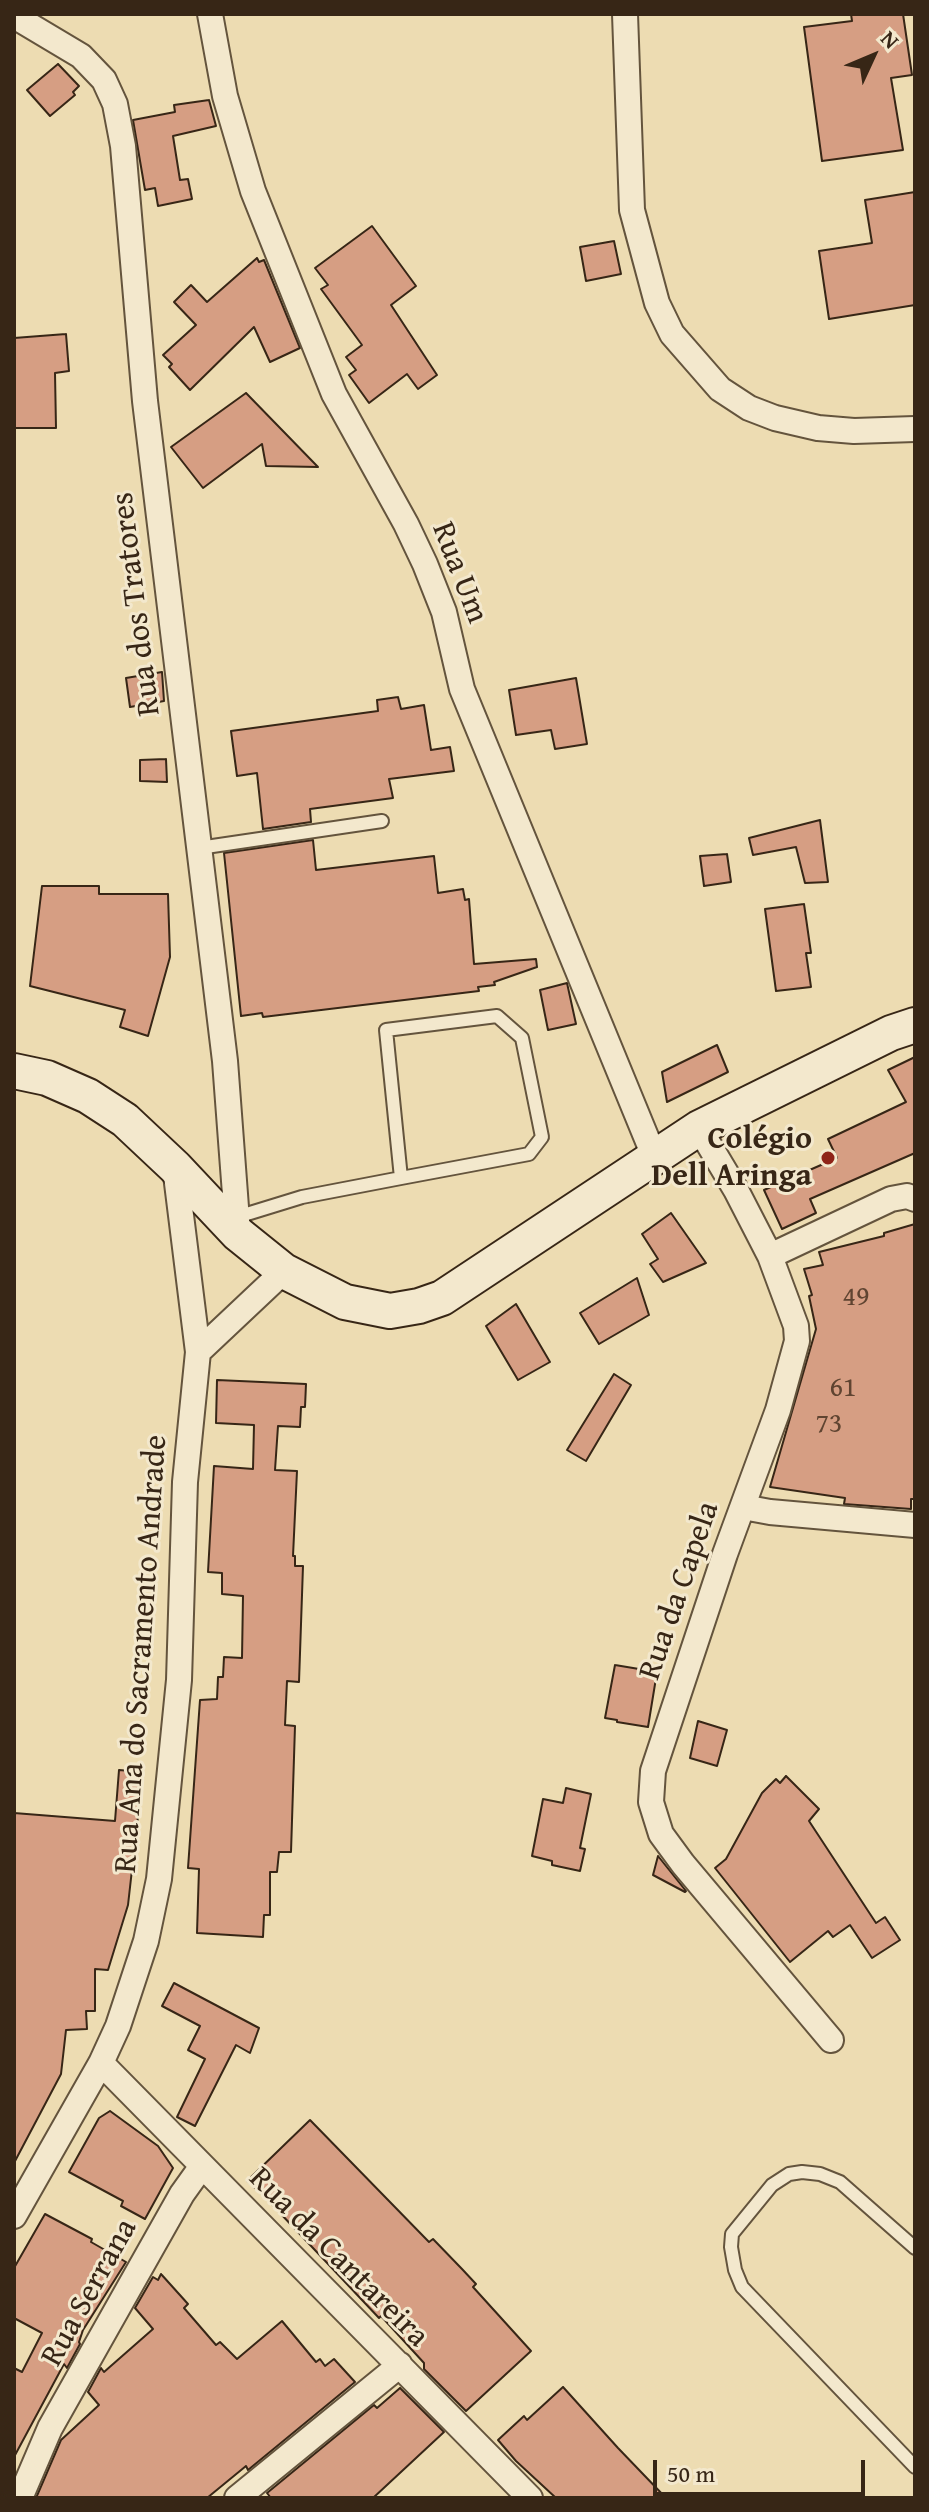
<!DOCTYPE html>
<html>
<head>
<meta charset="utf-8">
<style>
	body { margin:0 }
	#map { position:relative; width:929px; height:2512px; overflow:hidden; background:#eddcb2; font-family:"Gentium Book Plus",serif }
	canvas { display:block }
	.frame { position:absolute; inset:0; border:16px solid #372616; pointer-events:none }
	.north { position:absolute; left:833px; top:16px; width:80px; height:80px; -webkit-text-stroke:6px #f3e8cd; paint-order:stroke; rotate:46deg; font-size:22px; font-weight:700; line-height:32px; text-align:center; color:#372616 }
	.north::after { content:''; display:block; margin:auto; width:28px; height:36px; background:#372616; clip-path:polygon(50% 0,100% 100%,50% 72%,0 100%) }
	.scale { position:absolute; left:653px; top:2460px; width:212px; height:36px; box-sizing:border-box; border:4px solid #372616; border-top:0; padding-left:10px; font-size:24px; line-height:28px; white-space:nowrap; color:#372616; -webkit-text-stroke:6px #f3e8cd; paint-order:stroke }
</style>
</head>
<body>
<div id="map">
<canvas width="929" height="2512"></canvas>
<div class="frame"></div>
<div class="north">N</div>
<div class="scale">50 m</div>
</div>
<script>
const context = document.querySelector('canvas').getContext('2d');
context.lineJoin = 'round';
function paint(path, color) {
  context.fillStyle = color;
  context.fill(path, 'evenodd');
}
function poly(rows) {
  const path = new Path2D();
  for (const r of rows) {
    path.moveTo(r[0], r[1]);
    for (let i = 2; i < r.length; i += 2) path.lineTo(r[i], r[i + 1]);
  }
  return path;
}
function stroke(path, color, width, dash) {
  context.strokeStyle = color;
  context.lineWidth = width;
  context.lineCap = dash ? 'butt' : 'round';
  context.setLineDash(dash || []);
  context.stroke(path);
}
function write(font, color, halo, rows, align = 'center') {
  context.font = font + ' "Gentium Book Plus",serif';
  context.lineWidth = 6;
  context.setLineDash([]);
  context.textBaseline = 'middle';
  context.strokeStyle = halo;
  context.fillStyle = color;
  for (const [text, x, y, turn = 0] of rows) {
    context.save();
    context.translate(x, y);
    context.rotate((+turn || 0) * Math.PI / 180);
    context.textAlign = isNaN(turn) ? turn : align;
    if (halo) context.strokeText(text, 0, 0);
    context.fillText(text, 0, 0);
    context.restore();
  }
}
const building = poly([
	[851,14,903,14,912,75,891,78,903,150,822,161,804,27,852,21,851,14],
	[58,64,79,86,73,92,75,95,50,116,27,90,58,64],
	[209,100,216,126,173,136,180,180,188,179,192,199,158,206,155,188,145,190,133,120,175,112,174,105,209,100],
	[915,192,915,305,829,319,819,251,872,243,865,200,915,192],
	[372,226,416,286,391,305,437,375,418,389,407,374,369,403,349,375,356,370,346,357,362,345,321,289,328,285,315,268,372,226],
	[614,241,621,274,586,281,580,247,614,241],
	[257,258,259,262,264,260,300,348,270,362,254,327,190,390,169,367,172,364,163,355,196,325,174,302,191,285,207,302,257,258],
	[66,334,69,371,55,373,56,428,14,428,14,338,66,334],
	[246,393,318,467,266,466,262,444,203,488,171,447,246,393],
	[162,672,164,701,130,707,126,678,162,672],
	[576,678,587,744,555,749,551,730,516,735,509,690,576,678],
	[398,697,401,709,424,705,431,750,450,747,454,771,389,779,393,798,310,809,311,822,263,829,257,773,237,776,231,731,378,711,377,700,398,697],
	[166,759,167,782,140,781,140,760,166,759],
	[820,820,828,882,805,883,796,847,753,855,749,838,820,820],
	[313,840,316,870,434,856,438,893,463,889,465,900,469,899,474,964,536,959,537,967,494,982,495,985,478,987,479,991,263,1017,262,1013,241,1016,224,853,313,840],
	[727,854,731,882,704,886,700,856,727,854],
	[42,886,99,886,99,894,168,894,170,957,148,1036,120,1027,125,1010,30,986,42,886],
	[804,904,811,953,806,953,811,987,776,991,765,909,804,904],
	[567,983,576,1024,548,1030,540,990,567,983],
	[717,1045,728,1072,667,1102,662,1072,717,1045],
	[915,1057,915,1153,810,1199,816,1213,782,1229,764,1190,837,1158,828,1139,906,1102,888,1070,915,1057],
	[671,1213,706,1263,663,1282,650,1264,658,1259,642,1234,671,1213],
	[915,1224,914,1499,911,1499,911,1509,844,1504,845,1498,770,1487,816,1329,809,1296,812,1295,804,1269,823,1265,819,1252,884,1236,884,1233,915,1224],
	[637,1278,649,1315,599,1344,580,1313,637,1278],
	[516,1304,550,1362,518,1380,486,1326,516,1304],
	[614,1374,631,1385,586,1461,567,1450,614,1374],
	[217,1380,306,1384,305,1407,301,1407,300,1427,278,1426,275,1470,297,1471,293,1556,295,1556,295,1566,303,1566,299,1682,287,1681,285,1725,295,1726,291,1852,279,1852,277,1872,270,1872,270,1915,264,1915,263,1937,197,1933,199,1869,188,1868,200,1700,217,1699,218,1677,223,1677,224,1657,242,1658,243,1596,222,1594,222,1573,208,1572,214,1466,253,1469,254,1425,216,1423,217,1380],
	[615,1665,657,1672,648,1727,617,1722,617,1720,605,1718,615,1665],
	[698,1721,727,1730,717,1766,690,1758,698,1721],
	[119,1770,143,1772,128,1905,108,1970,95,1969,95,2011,86,2011,87,2029,66,2030,61,2074,14,2163,14,1813,115,1821,119,1770],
	[786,1776,819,1809,809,1821,876,1923,885,1917,900,1940,872,1958,850,1925,833,1937,828,1931,790,1962,715,1868,726,1859,762,1793,776,1779,780,1783,786,1776],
	[566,1788,591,1794,580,1848,585,1849,580,1871,552,1865,552,1861,532,1856,543,1799,563,1803,566,1788],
	[658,1856,686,1891,685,1892,653,1875,658,1856],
	[174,1983,259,2028,250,2053,236,2045,195,2126,177,2117,205,2059,188,2050,200,2026,162,2006,174,1983],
	[110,2111,158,2146,173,2168,145,2219,121,2206,123,2201,69,2172,99,2118,110,2111],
	[310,2120,429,2242,433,2239,462,2269,476,2284,473,2287,531,2351,466,2411,424,2369,424,2363,381,2316,379,2318,263,2195,247,2181,310,2120],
	[45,2214,92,2239,91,2242,126,2262,83,2330,79,2342,80,2344,67,2368,64,2364,14,2457,14,2368,22,2372,42,2333,14,2318,14,2268,45,2214],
	[161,2274,188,2304,184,2308,216,2345,220,2342,237,2359,282,2321,316,2362,320,2359,325,2366,334,2359,355,2382,248,2470,246,2466,207,2498,36,2498,61,2440,99,2405,88,2392,101,2368,104,2372,153,2329,135,2308,153,2277,158,2280,161,2274],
	[563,2387,618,2448,666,2498,556,2498,516,2461,498,2440,524,2416,527,2420,563,2387],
	[400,2388,444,2432,373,2498,271,2498,267,2493,374,2405,377,2408,400,2388]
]);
paint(building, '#d69e83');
stroke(building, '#372616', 2);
const service = poly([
	[199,848,382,821],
	[237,1217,302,1197,401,1178,386,1030,497,1016,522,1038,542,1137,529,1154,401,1178],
	[915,2248,840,2182,820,2174,802,2172,789,2174,772,2185,732,2234,731,2247,735,2270,742,2287,915,2467]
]);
const minor = poly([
	[210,14,225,96,253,191,334,394,406,524,425,564,444,612,462,689,654,1156],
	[625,14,632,210,657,303,672,334,720,389,749,408,775,418,818,428,854,431,915,429],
	[14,16,81,56,104,80,115,104,123,146,145,401,225,1061,238,1234],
	[699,1128,736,1190,770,1256,796,1326,797,1341,778,1410,725,1554,653,1771,651,1802,661,1834,683,1864,831,2040],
	[770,1256,891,1199,907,1196,915,1199],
	[198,1352,284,1271],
	[743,1507,770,1512,915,1525],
	[101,2063,530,2498],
	[14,2216,101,2063,118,2026,146,1941,159,1879,179,1680,185,1482,198,1352,175,1167],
	[20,2498,50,2428,182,2194,202,2166],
	[237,2498,400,2365]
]);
const secondary = poly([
	[14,1071,47,1078,88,1096,125,1120,175,1167,238,1234,284,1271,345,1302,390,1311,419,1306,442,1298,699,1128,891,1033,915,1025]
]);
stroke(service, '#64543d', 16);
stroke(minor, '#64543d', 28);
stroke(secondary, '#372616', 38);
stroke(service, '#f3e8cd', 12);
stroke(minor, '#f3e8cd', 24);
stroke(secondary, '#f3e8cd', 34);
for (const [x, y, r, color] of [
	[828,1158,8,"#8f2418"]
]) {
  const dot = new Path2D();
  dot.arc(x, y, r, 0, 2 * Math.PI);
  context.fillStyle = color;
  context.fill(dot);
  stroke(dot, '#f3e8cd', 3);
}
write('28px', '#5f4431', null, [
	["49",856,1298],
	["61",843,1389],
	["73",829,1425]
]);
write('32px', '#372616', '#f3e8cd', [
	["Rua Um",459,573,69],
	["Rua dos Tratores",137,604,-97],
	["Rua da Capela",680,1591,-71],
	["Rua Ana do Sacramento Andrade",142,1654,-86],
	["Rua da Cantareira",338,2258,45],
	["Rua Serrana",90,2293,-61]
]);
write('bold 32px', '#372616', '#f3e8cd', [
	["Colégio",812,1140],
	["Dell Aringa",812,1177]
], 'right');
</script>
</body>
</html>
